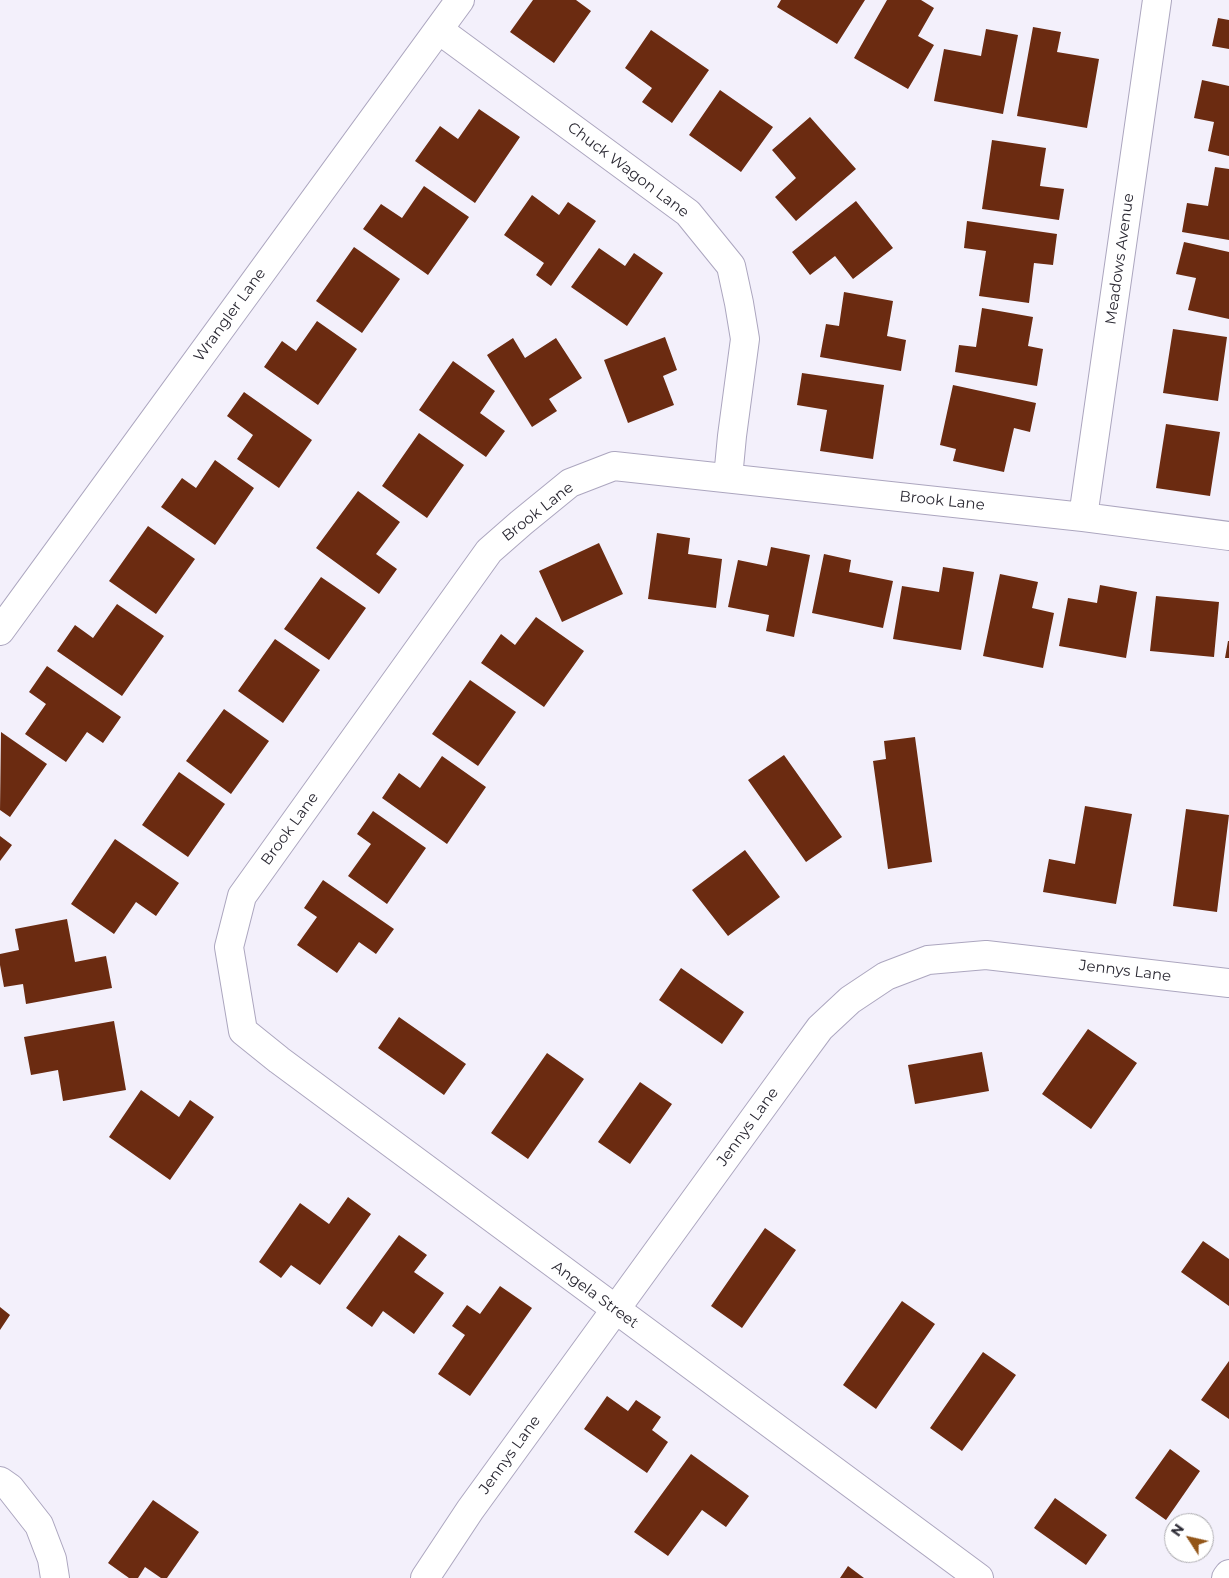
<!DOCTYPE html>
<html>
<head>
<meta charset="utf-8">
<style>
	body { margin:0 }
	#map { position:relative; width:1229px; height:1578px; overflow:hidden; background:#f3f0fb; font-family:Montserrat,sans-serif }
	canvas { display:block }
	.north { position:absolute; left:1164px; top:1513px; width:50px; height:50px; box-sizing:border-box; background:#fff; border:1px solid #aaa9ad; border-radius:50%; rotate:305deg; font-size:14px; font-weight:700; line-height:20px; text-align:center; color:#2b2933 }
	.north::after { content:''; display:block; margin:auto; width:18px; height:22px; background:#935619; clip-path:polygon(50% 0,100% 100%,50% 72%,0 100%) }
</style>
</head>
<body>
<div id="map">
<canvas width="1229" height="1578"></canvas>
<div class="north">N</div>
</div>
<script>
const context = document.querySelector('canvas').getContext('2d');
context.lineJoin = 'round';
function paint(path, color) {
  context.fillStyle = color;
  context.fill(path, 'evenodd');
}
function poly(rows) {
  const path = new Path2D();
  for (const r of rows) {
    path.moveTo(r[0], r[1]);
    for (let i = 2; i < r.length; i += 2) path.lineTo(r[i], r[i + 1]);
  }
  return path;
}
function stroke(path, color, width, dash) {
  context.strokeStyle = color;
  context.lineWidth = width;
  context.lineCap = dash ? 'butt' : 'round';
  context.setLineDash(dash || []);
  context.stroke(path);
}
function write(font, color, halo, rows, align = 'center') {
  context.font = font + ' Montserrat,sans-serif';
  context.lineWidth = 5;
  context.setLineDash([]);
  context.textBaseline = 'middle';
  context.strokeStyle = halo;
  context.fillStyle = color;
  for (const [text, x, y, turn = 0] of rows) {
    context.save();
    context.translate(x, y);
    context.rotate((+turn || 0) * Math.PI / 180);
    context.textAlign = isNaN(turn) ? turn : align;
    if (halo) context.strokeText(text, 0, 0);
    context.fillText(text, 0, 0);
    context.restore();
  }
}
paint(poly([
	[533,0,576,0,591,11,554,63,510,32],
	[781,0,865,0,837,44,777,7],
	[887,0,921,0,934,8,918,36,934,45,908,89,854,58],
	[1218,18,1229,20,1229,49,1212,46],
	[1033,27,1061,32,1057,52,1099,59,1087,128,1017,116],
	[986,29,1018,35,1003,114,934,101,944,49,981,56],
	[651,30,709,70,672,123,642,102,652,88,625,68],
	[1202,80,1229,86,1229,156,1208,151,1214,122,1194,118],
	[720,90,773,127,741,172,689,135],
	[479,109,520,137,475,203,415,161,440,126,458,139],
	[810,117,856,169,796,221,775,197,796,178,772,150],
	[992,140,1046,148,1040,186,1064,189,1059,220,982,209],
	[1215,167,1229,169,1229,240,1182,232,1187,203,1208,206],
	[424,186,469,217,428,275,363,229,381,204,402,218],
	[532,195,559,215,568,202,596,221,551,286,536,275,544,263,504,235],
	[856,201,893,248,853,279,835,256,810,275,792,252],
	[967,221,1057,234,1053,265,1034,263,1029,303,979,296,986,251,964,248],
	[1184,242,1229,252,1229,319,1188,310,1196,278,1176,274],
	[354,247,400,279,362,333,316,301],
	[599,248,625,266,634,253,663,273,627,326,571,287],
	[844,292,893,301,887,336,906,340,901,371,820,357,826,324,839,326],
	[982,308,1033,317,1028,346,1043,349,1037,386,955,372,959,345,976,347],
	[317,321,357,349,318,405,264,367,282,341,296,351],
	[1173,329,1227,337,1218,401,1163,393],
	[665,337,677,370,663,376,674,405,628,423,604,360],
	[513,338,525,358,556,338,582,378,549,399,557,411,532,427,487,355],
	[453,361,495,391,480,413,505,431,486,457,419,410],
	[802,373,884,385,873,459,820,451,827,410,797,405],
	[953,385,1036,403,1030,432,1014,428,1004,472,953,461,956,449,940,445],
	[244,392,312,440,279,488,237,459,253,435,227,416],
	[1166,424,1220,432,1210,496,1156,488],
	[419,433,464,465,427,518,382,486],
	[215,460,254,488,215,545,161,507,182,478,196,488],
	[358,491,400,522,376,554,397,569,379,594,316,548],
	[148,526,195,559,156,614,109,581],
	[657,533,690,538,688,554,722,559,716,608,648,599],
	[599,543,623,594,562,622,539,571],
	[771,547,810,555,794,637,766,631,769,615,728,607,738,560,767,566],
	[824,554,851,560,849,572,893,581,883,628,812,613],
	[943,567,974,572,961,650,893,639,902,586,939,592],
	[1000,574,1038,582,1032,608,1054,613,1043,668,983,656],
	[321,577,366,608,329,660,284,629],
	[1100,585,1137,592,1126,658,1059,646,1068,598,1097,603],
	[1156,596,1219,602,1214,657,1150,651],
	[117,604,164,636,122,696,57,651,75,625,93,638],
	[536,617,584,651,544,707,481,663,501,634,515,645],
	[275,639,320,670,283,723,238,691],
	[1228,641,1229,641,1229,658,1225,658],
	[47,666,121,717,103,743,87,732,66,762,25,734,46,704,29,692],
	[470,680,516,712,478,766,432,734],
	[224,709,269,741,231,794,186,761],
	[1,732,47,764,10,817,0,810],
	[915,737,932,862,888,869,873,761,886,759,884,741],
	[784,755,842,837,806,862,748,780],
	[442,756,486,787,447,844,382,798,399,773,420,788],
	[179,772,225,804,188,857,142,825],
	[1085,806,1132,814,1116,904,1043,892,1049,859,1075,864],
	[1186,809,1229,815,1217,912,1173,906],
	[373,811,426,848,387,904,348,876,371,844,357,834],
	[0,836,12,845,0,861],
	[115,839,179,883,156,916,136,902,114,934,71,904],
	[745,850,780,897,728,936,692,890],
	[323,880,394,929,376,954,359,942,337,973,297,945,317,917,304,908],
	[67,919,75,962,106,956,112,988,26,1004,23,984,4,987,0,965,0,954,19,950,15,929],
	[681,968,744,1012,722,1044,659,1000],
	[399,1017,466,1064,444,1095,378,1048],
	[114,1021,126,1090,63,1101,58,1070,31,1075,24,1037],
	[1088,1029,1137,1063,1091,1129,1042,1094],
	[982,1052,989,1091,915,1104,908,1065],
	[547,1053,584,1079,528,1159,491,1133],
	[640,1082,672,1104,630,1164,598,1142],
	[141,1090,179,1117,190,1100,214,1117,170,1180,109,1137],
	[348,1197,371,1214,320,1285,291,1265,281,1278,259,1262,300,1203,329,1224],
	[765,1228,796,1250,742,1328,711,1306],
	[399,1235,427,1255,414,1272,444,1293,414,1334,383,1311,372,1327,346,1308],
	[1203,1241,1229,1259,1229,1306,1181,1272],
	[500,1286,532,1308,470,1396,438,1374,465,1335,452,1326,467,1305,480,1314],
	[902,1301,935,1324,876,1409,843,1385],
	[0,1307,10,1315,0,1330],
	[983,1352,1016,1375,962,1451,930,1428],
	[1229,1361,1229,1419,1201,1400],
	[607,1396,628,1411,636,1400,661,1417,652,1430,668,1442,647,1473,584,1429],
	[1170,1449,1200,1471,1166,1520,1135,1498],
	[691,1454,749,1496,726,1527,702,1510,668,1556,634,1532],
	[1055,1498,1107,1535,1086,1565,1034,1528],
	[153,1500,199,1532,167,1578,161,1578,145,1567,138,1578,129,1578,108,1563],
	[848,1566,864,1578,840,1578]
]), '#6b2b11');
const minor = poly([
	[439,30,688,213,731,266,739,303,745,339,732,436,728,478],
	[1083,517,1157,0],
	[0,631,460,0],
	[0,1481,10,1488,39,1525,52,1559,55,1578],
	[425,1578,470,1510,795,1062,820,1028,850,1000,886,976,928,960,986,955,1229,983],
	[979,1578,279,1060,243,1031,229,947,242,896,489,551,521,523,570,483,614,466,1083,517,1229,536],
	[1226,1578,1229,1574]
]);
stroke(minor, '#aca6bf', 30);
stroke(minor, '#fff', 28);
write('15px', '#2b2933', '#fff', [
	["Chuck Wagon Lane",628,170,37],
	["Meadows Avenue",1120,259,-82],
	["Wrangler Lane",230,315,-54],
	["Brook Lane",942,501,6],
	["Brook Lane",538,512,-38],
	["Brook Lane",290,829,-54],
	["Jennys Lane",1125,971,7],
	["Jennys Lane",748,1127,-54],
	["Angela Street",595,1295,36],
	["Jennys Lane",510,1455,-54]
]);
</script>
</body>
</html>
